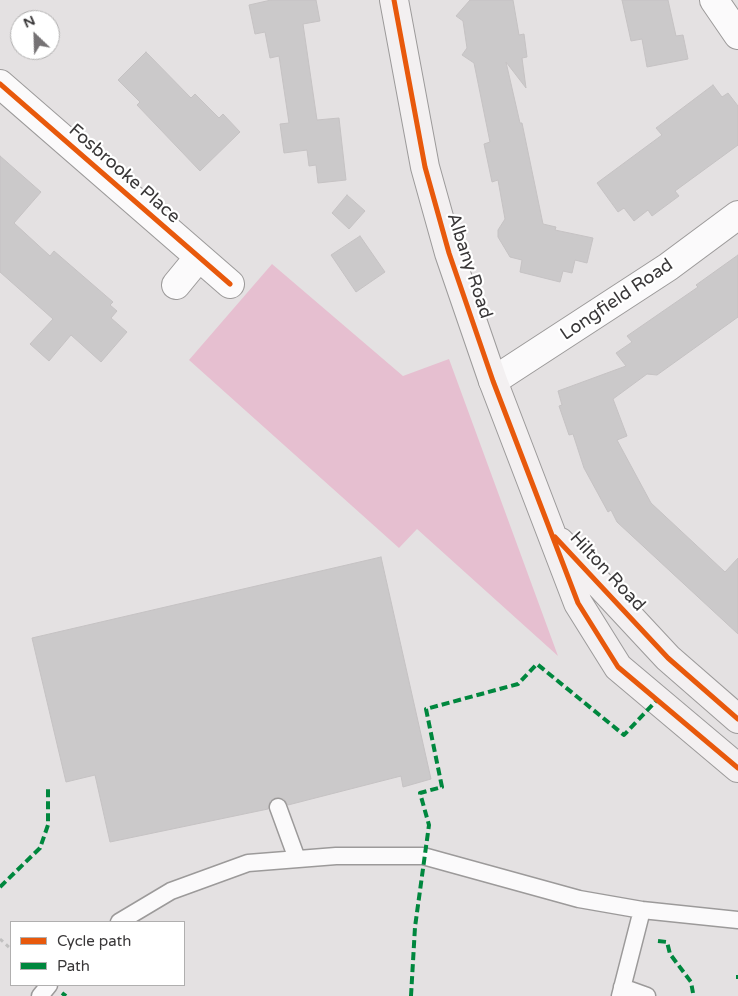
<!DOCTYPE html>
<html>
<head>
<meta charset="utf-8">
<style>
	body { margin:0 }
	#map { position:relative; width:738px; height:996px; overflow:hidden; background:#e4e1e2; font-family:"Varela Round",sans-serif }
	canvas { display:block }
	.legend { position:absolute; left:10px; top:921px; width:175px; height:65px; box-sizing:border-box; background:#fff; border:1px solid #b0afaf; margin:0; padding:6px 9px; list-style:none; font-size:15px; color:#393738 }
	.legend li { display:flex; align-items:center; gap:10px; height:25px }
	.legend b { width:25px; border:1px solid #b0afaf }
	.north { position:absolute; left:10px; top:10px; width:50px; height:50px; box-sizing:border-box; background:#fff; border:1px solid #b0afaf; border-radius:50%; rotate:336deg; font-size:14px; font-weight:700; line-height:20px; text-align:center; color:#393738 }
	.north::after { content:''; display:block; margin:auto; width:18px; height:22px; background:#757274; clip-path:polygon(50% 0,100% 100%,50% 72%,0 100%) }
</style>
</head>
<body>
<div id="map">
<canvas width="738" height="996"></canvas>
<ul class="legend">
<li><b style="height:6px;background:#e8590c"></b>Cycle path</li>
<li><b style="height:6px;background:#00873e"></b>Path</li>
</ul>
<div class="north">N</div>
</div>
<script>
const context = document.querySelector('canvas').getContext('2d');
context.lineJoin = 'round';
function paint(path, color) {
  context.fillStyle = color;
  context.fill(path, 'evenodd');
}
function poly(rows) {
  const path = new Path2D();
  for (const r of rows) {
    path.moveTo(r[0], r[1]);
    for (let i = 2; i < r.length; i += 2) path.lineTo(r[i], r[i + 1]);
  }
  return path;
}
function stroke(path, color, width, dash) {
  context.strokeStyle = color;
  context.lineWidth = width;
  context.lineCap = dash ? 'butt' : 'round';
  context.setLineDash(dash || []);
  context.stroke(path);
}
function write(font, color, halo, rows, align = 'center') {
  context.font = font + ' "Varela Round",sans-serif';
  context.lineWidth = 4.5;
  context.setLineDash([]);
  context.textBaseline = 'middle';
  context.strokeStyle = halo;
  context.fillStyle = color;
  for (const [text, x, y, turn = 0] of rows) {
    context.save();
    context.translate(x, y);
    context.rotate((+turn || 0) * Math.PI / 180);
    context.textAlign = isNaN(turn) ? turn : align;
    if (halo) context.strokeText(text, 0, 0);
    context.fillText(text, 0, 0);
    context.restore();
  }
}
paint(poly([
	[272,264,403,376,449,359,558,656,417,529,399,548,189,360]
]), '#e6bfd0');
const building = poly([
	[271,0,316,0,320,21,303,24,317,120,339,118,346,180,318,183,316,165,309,166,307,150,284,153,280,124,289,123,279,56,270,58,265,32,255,34,249,5,271,0],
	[470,0,513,0,519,35,524,34,527,57,522,58,526,88,506,62,520,123,522,123,543,224,556,227,555,230,593,238,587,263,575,260,572,273,563,271,560,282,520,272,522,260,510,257,498,237,498,230,505,219,498,180,492,182,484,144,490,142,474,63,462,55,467,48,463,21,456,16,470,0],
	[622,0,668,0,676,36,683,35,688,59,647,67,642,39,631,41,622,0],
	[146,52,191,98,195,94,219,118,223,114,240,132,200,171,137,105,140,102,118,80,146,52],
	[713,85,722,97,728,93,738,106,738,145,675,191,679,196,652,216,648,210,634,221,624,208,618,212,597,183,662,135,656,128,713,85],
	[0,156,41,192,14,223,50,256,54,251,113,302,110,305,117,311,111,318,127,332,101,362,71,335,49,361,30,344,53,319,0,272,0,156],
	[347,195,365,211,349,229,332,213,347,195],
	[360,236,385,272,356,292,331,255,360,236],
	[738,255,738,317,657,375,647,374,613,399,627,436,617,440,651,503,725,572,738,558,738,634,617,522,611,510,608,512,584,468,573,434,569,435,559,406,562,405,558,391,626,366,616,353,632,342,627,336,698,287,696,285,738,255],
	[381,557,431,779,403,787,401,776,288,805,284,799,275,798,270,801,268,809,110,842,95,775,66,782,32,638,381,557]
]);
paint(building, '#cbc9ca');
stroke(building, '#c5c2c3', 1);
const lane = poly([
	[278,807,297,859],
	[119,922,171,891,248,863,336,856,423,856,579,899,642,910,738,920],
	[622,987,647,996],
	[40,996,49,985],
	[620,996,642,910]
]);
const street = poly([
	[714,0,738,35],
	[0,84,230,284],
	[176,285,199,257],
	[493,381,668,267,738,215]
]);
const secondary = poly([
	[394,0,425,167,449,253,493,381,578,603,618,667,738,768],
	[560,542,668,658,738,719]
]);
stroke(lane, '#9c9a9a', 19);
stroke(street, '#9c9a9a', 30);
stroke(secondary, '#9c9a9a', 30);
stroke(poly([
	[0,939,11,949]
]), '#c1c0c0', 3, [4, 4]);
stroke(lane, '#fbfafb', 16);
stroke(street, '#fbfafb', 28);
stroke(secondary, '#f3f0f1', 28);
stroke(poly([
	[0,887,40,848,48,825,48,788],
	[658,941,667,942,670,954,691,982,693,993],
	[736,977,738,977],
	[62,993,66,996],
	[411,996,415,927,429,825,420,793,442,787,426,709,518,684,537,664,624,735,657,700]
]), '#00873e', 4, [8, 4]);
stroke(poly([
	[394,0,425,167,449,253,493,381,578,603,618,667,738,768],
	[0,84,230,284],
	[555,537,668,658,738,719]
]), '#e8590c', 5);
write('18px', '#393738', '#fff', [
	["Fosbrooke Place",124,174,41],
	["Albany Road",469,266,72],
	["Longfield Road",617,300,-34],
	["Hilton Road",607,572,47]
]);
</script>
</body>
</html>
